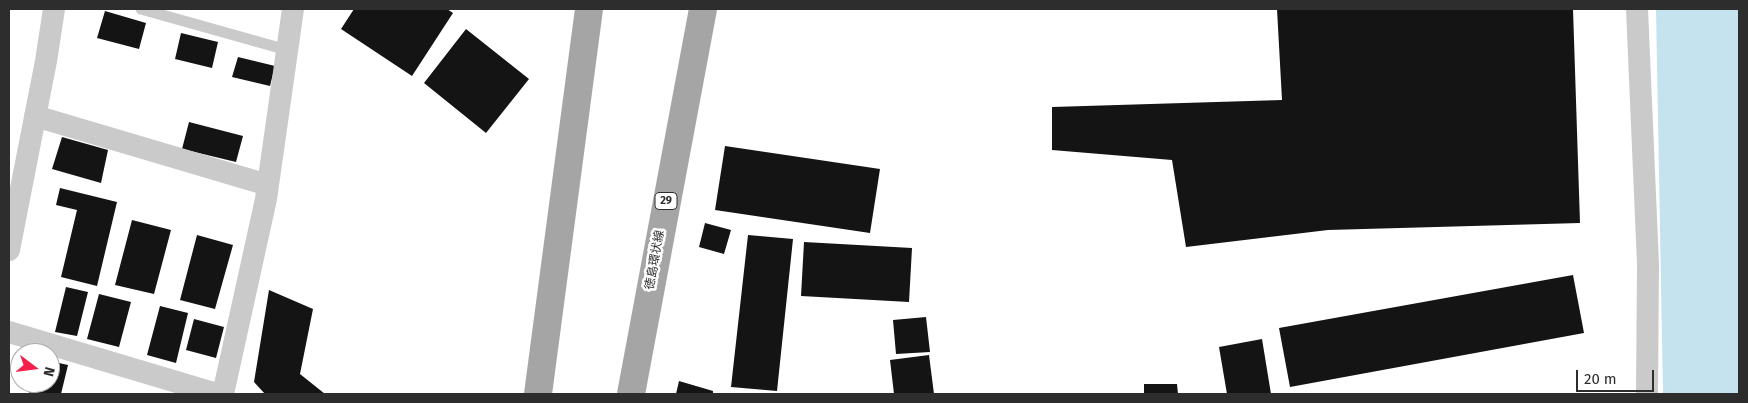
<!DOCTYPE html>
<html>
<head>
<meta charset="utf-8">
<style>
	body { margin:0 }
	#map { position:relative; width:1748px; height:403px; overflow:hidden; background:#fff; font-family:"Fira Sans",sans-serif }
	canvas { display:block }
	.frame { position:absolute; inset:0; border:10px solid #2d2d2d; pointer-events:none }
	.north { position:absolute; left:10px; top:343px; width:50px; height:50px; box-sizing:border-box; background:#fff; border:1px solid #ababab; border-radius:50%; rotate:105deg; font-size:14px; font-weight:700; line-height:20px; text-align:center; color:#2d2d2d }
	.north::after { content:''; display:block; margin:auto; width:18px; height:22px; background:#f3214a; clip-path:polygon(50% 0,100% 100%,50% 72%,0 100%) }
	.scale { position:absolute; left:1576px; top:370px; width:78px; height:22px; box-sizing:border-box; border:2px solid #2d2d2d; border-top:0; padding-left:6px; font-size:15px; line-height:18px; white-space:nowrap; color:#2d2d2d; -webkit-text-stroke:4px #fff; paint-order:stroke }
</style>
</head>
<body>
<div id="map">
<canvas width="1748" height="403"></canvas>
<div class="frame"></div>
<div class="north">N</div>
<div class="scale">20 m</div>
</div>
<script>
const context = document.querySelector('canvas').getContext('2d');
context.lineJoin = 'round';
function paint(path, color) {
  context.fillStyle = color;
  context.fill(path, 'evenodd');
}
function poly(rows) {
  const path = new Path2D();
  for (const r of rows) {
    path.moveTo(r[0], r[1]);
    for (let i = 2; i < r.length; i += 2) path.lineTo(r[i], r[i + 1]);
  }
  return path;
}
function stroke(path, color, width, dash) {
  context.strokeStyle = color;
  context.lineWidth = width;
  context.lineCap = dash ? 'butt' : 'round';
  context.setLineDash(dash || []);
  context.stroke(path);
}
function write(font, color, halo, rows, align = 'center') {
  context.font = font + ' "Fira Sans","Noto Sans JP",sans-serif';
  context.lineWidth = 5;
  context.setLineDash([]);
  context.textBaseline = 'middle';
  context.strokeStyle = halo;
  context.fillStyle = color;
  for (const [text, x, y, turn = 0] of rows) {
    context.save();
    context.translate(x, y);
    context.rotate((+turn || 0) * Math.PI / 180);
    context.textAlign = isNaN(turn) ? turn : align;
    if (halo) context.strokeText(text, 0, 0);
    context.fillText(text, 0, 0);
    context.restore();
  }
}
paint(poly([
	[1656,9,1739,9,1739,394,1663,394]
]), '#c4e3ee');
paint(poly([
	[354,9,447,9,453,13,412,76,341,29],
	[1277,9,1573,9,1580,223,1328,230,1186,247,1172,160,1052,150,1052,107,1282,100],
	[105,11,146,23,139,49,97,38],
	[466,29,529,79,486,133,424,83],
	[181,33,218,42,212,68,175,59],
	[238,57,275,66,270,86,232,77],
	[189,122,243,136,236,162,182,149],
	[62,137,108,150,101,183,52,169],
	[725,146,880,169,870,233,715,210],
	[60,188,117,202,97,286,61,277,77,210,56,205],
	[132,220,171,230,154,294,115,285],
	[705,223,731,230,724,254,699,247],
	[197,235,233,245,215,309,180,300],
	[748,235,793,239,777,391,731,387],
	[804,242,912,248,909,302,801,296],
	[1573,275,1584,333,1290,387,1279,328],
	[66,287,88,292,77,336,55,332],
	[269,290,313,309,300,374,325,394,265,394,254,382],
	[99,294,131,302,119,347,87,339],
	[160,306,188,313,176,363,147,355],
	[926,317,930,352,896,354,893,320],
	[194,319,224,327,216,358,186,350],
	[1262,339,1271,394,1227,394,1219,347],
	[929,355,934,394,894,394,890,360],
	[50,361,68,365,61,394,29,394,32,383,50,383],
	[679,381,713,391,713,394,676,394],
	[1144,384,1177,384,1178,394,1144,394]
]), '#141414');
stroke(poly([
	[141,9,287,50]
]), '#cacaca', 11);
stroke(poly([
	[1637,9,1648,264,1647,394],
	[35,116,268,185],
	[9,250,46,61,54,9],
	[9,332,217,394],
	[223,394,266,199,293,9]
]), '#cacaca', 22);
stroke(poly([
	[538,394,589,9],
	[631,394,703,9]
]), '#a5a5a5', 28);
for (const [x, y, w] of [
	[666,201,22]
]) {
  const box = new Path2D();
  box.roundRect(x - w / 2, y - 8.5, w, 17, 4);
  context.fillStyle = '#fff';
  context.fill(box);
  stroke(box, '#2d2d2d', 1);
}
write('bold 11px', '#2d2d2d', null, [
	["29",666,201]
]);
write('12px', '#2d2d2d', '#fff', [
	["徳島環状線",655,260,-80]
]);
</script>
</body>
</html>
